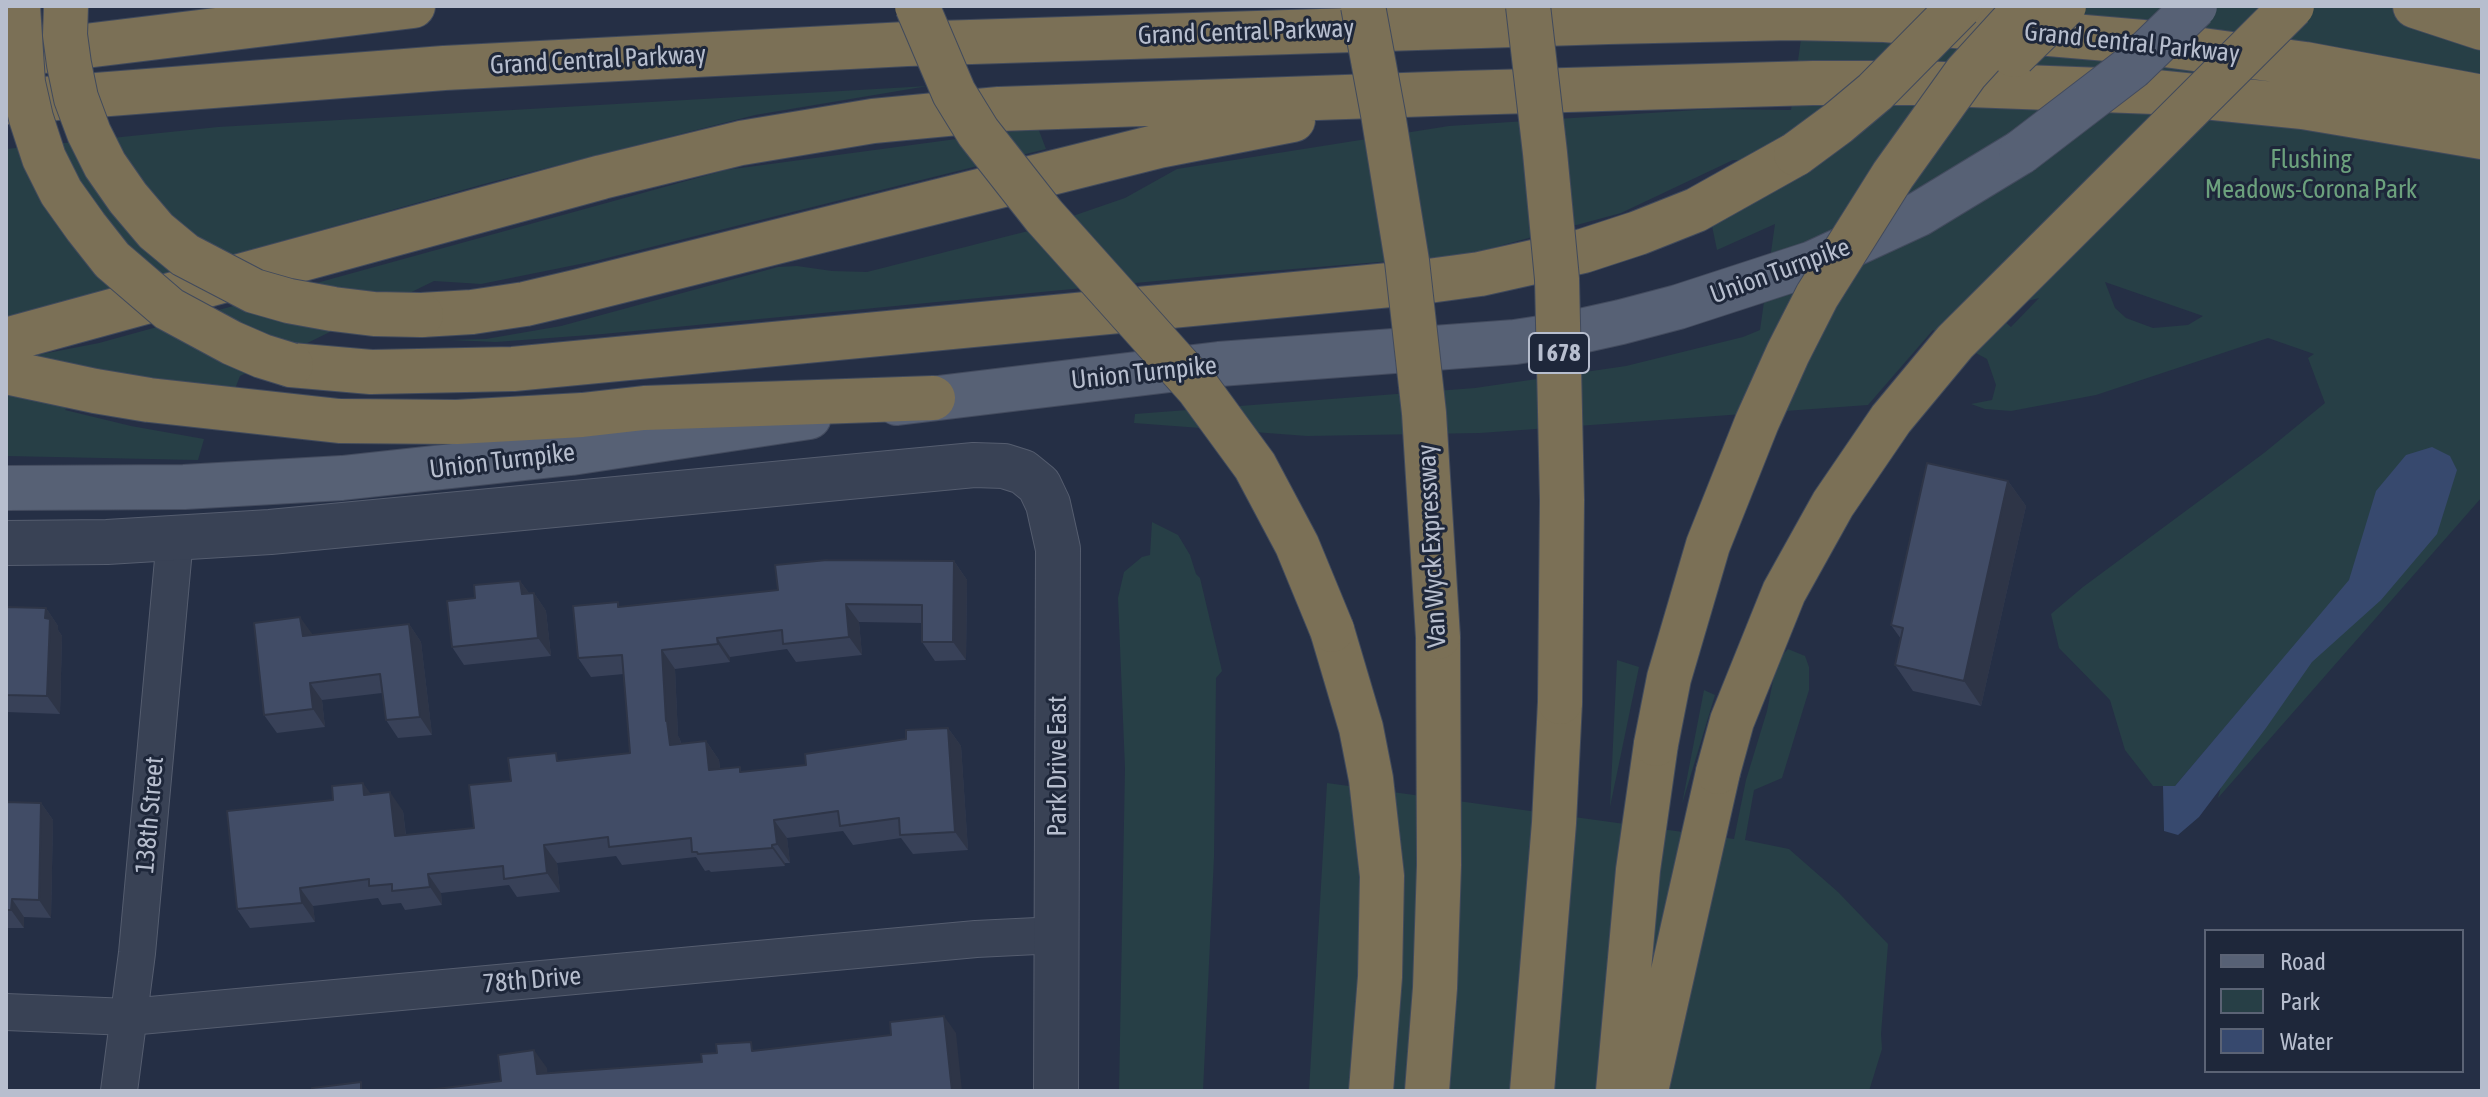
<!DOCTYPE html>
<html>
<head>
<meta charset="utf-8">
<style>
	body { margin:0 }
	#map { position:relative; width:2488px; height:1097px; overflow:hidden; background:#252f45; font-family:"Asap Condensed",sans-serif }
	canvas { display:block }
	.frame { position:absolute; inset:0; border:8px solid #b7bece; pointer-events:none }
	.legend { position:absolute; left:2204px; top:929px; width:260px; height:144px; box-sizing:border-box; background:#1e273a; border:2px solid #5b6375; margin:0; padding:10px 14px; list-style:none; font-size:24px; color:#b7bece }
	.legend li { display:flex; align-items:center; gap:16px; height:40px }
	.legend b { width:40px; border:2px solid #5b6375 }
</style>
</head>
<body>
<div id="map">
<canvas width="2488" height="1097"></canvas>
<div class="frame"></div>
<ul class="legend">
<li><b style="height:10px;background:#576175"></b>Road</li>
<li><b style="height:22px;background:#273f46"></b>Park</li>
<li><b style="height:22px;background:#37496e"></b>Water</li>
</ul>
</div>
<script>
const context = document.querySelector('canvas').getContext('2d');
context.lineJoin = 'round';
function paint(path, color) {
  context.fillStyle = color;
  context.fill(path, 'evenodd');
}
function poly(rows) {
  const path = new Path2D();
  for (const r of rows) {
    path.moveTo(r[0], r[1]);
    for (let i = 2; i < r.length; i += 2) path.lineTo(r[i], r[i + 1]);
  }
  return path;
}
function stroke(path, color, width, dash) {
  context.strokeStyle = color;
  context.lineWidth = width;
  context.lineCap = dash ? 'butt' : 'round';
  context.setLineDash(dash || []);
  context.stroke(path);
}
function write(font, color, halo, rows, align = 'center') {
  context.font = font + ' "Asap Condensed",sans-serif';
  context.lineWidth = 6;
  context.setLineDash([]);
  context.textBaseline = 'middle';
  context.strokeStyle = halo;
  context.fillStyle = color;
  for (const [text, x, y, turn = 0] of rows) {
    context.save();
    context.translate(x, y);
    context.rotate((+turn || 0) * Math.PI / 180);
    context.textAlign = isNaN(turn) ? turn : align;
    if (halo) context.strokeText(text, 0, 0);
    context.fillText(text, 0, 0);
    context.restore();
  }
}
paint(poly([
	[1795,6,2482,6,2482,497,2218,798,2243,706,2175,786,2153,786,2125,750,2110,700,2059,648,2051,614,2083,587,2264,453,2325,403,2308,358,2314,354,2268,338,2096,395,2011,411,1985,409,1971,404,1992,400,1996,385,1987,359,1933,330,1868,405,1480,433,1307,436,1134,423,1135,414,1475,388,1626,366,1743,337,1760,330,1775,224,1717,250,1712,226,1783,162,1733,160,1621,213,1466,255,1219,275,603,334,496,342,450,340,486,339,561,326,778,267,797,266,832,271,867,272,1032,230,1125,198,1177,169,1449,126,1712,109,1791,110,1802,32],
	[2105,282,2203,316,2188,325,2153,328,2126,318,2115,308],
	[2039,298,2011,327,1992,311,1992,310],
	[928,86,755,115,484,184,6,319,6,149,218,127],
	[1038,128,1046,149,595,261,481,284,434,281,240,376,235,389,99,371,65,410,131,426,204,439,198,460,6,456,6,361,99,343,726,170],
	[1152,522,1178,535,1190,555,1196,574,1200,578,1222,671,1216,678,1214,857,1203,1091,1119,1091,1125,768,1118,598,1124,572,1142,557,1150,555],
	[1788,649,1805,656,1809,667,1809,690,1782,778,1754,790,1745,840,1789,849,1838,892,1888,944,1881,1034,1882,1049,1869,1091,1309,1091,1327,783,1734,839,1746,780,1767,711,1777,661],
	[1617,660,1639,667,1610,807],
	[1704,690,1715,695,1682,804]
]), '#273f46');
paint(poly([
	[2432,447,2450,456,2457,470,2437,534,2381,600,2312,662,2266,728,2199,817,2178,835,2164,831,2163,786,2175,786,2349,580,2376,491,2406,455]
]), '#37496e');
const minor = poly([
	[6,1012,129,1017,976,939,1057,935],
	[119,1091,137,953,175,538]
]);
const tertiary = poly([
	[6,543,107,542,270,532,974,465,1004,466,1023,472,1039,485,1048,504,1058,549,1056,1091]
]);
const primary = poly([
	[897,403,1219,364,1515,342,1567,334,1621,322,1678,307,1813,263,1919,214,2021,152],
	[6,488,184,487,342,478,571,453,809,417]
]);
const motorway = poly([
	[2415,6,2482,28],
	[28,53,413,6],
	[6,102,444,68,907,44,1608,22,1790,18,1885,20,2143,42,2305,64,2482,97],
	[421,315,472,312,525,304,576,292,1159,146,1293,120],
	[6,340,602,177,741,143,873,121,999,109,1461,93,1813,83,1917,83,2155,92,2303,107,2482,137],
	[291,365,371,372,513,369,1421,282,1480,274,1583,251,1638,233,1696,210,1796,154],
	[6,372,95,391,149,400,339,421,457,422,582,415,644,408,933,398],
	[1332,630,1361,728,1371,779,1382,876,1380,977,1371,1091],
	[1427,1091,1435,988,1439,865,1438,637],
	[1532,1091,1554,823,1560,702],
	[1618,1091,1638,870,1656,744],
	[1646,1091,1718,772]
]);
stroke(minor, '#555d6f', 38);
stroke(tertiary, '#555d6f', 46);
stroke(primary, '#434b5e', 46);
stroke(motorway, '#414a5c', 46);
stroke(minor, '#394255', 36);
stroke(tertiary, '#394255', 44);
stroke(primary, '#576175', 44);
stroke(motorway, '#7b7056', 44);
const primaryBridge = poly([
	[2021,152,2132,67,2195,6]
]);
const motorwayBridge = poly([
	[18,6,23,83,31,118,44,158,61,192,86,227,112,260,169,309,232,343,262,356,291,365],
	[66,6,65,35,69,64,76,98,89,133,105,165,128,198,156,231,185,255,254,291,289,301,333,309,374,314,421,315],
	[917,6,954,93,978,132,1044,216,1198,388,1255,466,1297,545,1332,630],
	[1363,6,1383,114,1407,261,1424,413,1438,637],
	[1528,6,1545,153,1557,279,1562,500,1560,702],
	[2014,55,2064,6],
	[1796,154,1838,123,1875,92,1960,6],
	[1656,744,1669,678,1708,545,1757,422,1788,353,1817,296,1893,175,1966,73,2027,6],
	[1718,772,1732,721,1784,592,1833,504,1891,419,1955,342,2292,6]
]);
stroke(primaryBridge, '#434b5e', 46, []);
stroke(motorwayBridge, '#414a5c', 46, []);
stroke(primaryBridge, '#576175', 44);
stroke(motorwayBridge, '#7b7056', 44);
paint(poly([
	[2008,481,2026,506,1981,706,1913,691,1895,665,1901,639,1891,625],
	[954,561,967,580,966,660,935,661,922,642,922,623,859,622,862,655,796,662,787,649,730,657,730,662,675,669,678,736,680,739,681,744,706,741,719,760,720,769,743,772,806,765,948,728,961,746,968,850,913,854,901,838,853,845,843,831,787,838,790,863,785,863,785,866,711,872,709,870,705,871,696,857,622,865,616,856,557,863,560,892,517,897,509,885,441,893,442,905,405,910,401,903,382,905,378,898,313,906,315,922,250,928,237,909,333,800,371,795,403,811,406,835,474,828,511,781,561,761,630,753,624,674,591,677,578,658,621,607,778,590],
	[520,581,529,593,534,593,546,611,551,656,464,665,452,647,475,598],
	[6,607,46,608,58,626,58,630,62,636,60,714,6,712],
	[409,624,421,642,432,735,398,738,386,720,382,693,322,700,325,727,277,733,264,715,313,635],
	[6,802,41,803,53,820,51,918,24,917,24,928,6,928]
]), '#384158');
paint(poly([
	[2008,481,2026,506,1981,706,1964,681],
	[954,561,967,580,966,660,953,642],
	[520,581,533,598,522,594],
	[534,593,546,611,551,656,538,638],
	[846,604,859,622,862,655,849,637],
	[46,608,58,626,58,630,62,636,60,714,47,696],
	[300,617,313,635,303,636],
	[409,624,421,642,432,735,420,717],
	[717,638,730,657,730,662,718,644],
	[662,650,675,669,678,736,680,739,682,764,670,745,666,721],
	[310,683,322,700,325,727,313,709],
	[948,728,961,746,968,850,955,832],
	[706,741,719,760,722,789,709,770],
	[363,783,376,801,364,795],
	[390,792,403,811,408,855,395,836],
	[41,803,53,820,51,918,39,900],
	[774,820,787,838,790,863,777,844],
	[544,845,557,863,560,892,547,873],
	[772,845,785,863,785,866,772,848],
	[428,874,441,893,442,905,430,887],
	[300,888,313,906,315,922,302,903],
	[12,899,24,917,24,928,11,910],
	[944,1016,956,1033,962,1091,952,1091],
	[534,1050,547,1068,549,1091,537,1074]
]), '#2e3547');
const building = poly([
	[1927,463,2008,481,1964,681,1895,665,1903,628,1891,625,1927,463],
	[827,560,954,561,953,642,922,642,922,605,846,604,849,637,783,644,782,630,717,638,718,644,662,650,666,721,667,721,670,745,706,741,709,770,740,767,740,772,806,765,805,754,906,739,906,730,948,728,955,832,900,835,899,818,840,826,838,811,774,820,777,844,772,845,772,848,698,854,697,852,692,852,691,838,609,847,608,837,544,845,547,873,504,879,503,866,428,874,430,887,392,891,392,884,369,886,369,879,300,888,302,903,237,909,227,811,333,800,332,786,363,783,364,795,390,792,395,836,474,828,469,785,511,781,508,758,556,753,557,761,630,753,622,655,578,658,573,606,618,602,618,607,778,590,775,565,827,560],
	[520,581,522,594,534,593,538,638,452,647,447,601,475,598,474,585,520,581],
	[6,607,46,608,45,618,50,619,47,696,6,695,6,607],
	[300,617,303,636,409,624,420,717,386,720,380,674,310,683,313,709,264,715,254,623,300,617],
	[6,802,41,803,39,900,12,899,11,910,6,910,6,802],
	[944,1016,952,1091,420,1091,501,1081,498,1055,534,1050,537,1074,702,1062,701,1054,717,1053,716,1044,751,1042,752,1051,891,1035,890,1022,944,1016],
	[361,1082,361,1091,312,1091,312,1088,361,1082]
]);
paint(building, '#414c66');
stroke(building, '#2e3547', 2);
for (const [x, y, w] of [
	[1559,353,60]
]) {
  const box = new Path2D();
  box.roundRect(x - w / 2, y - 20, w, 40, 6);
  context.fillStyle = '#1e273a';
  context.fill(box);
  stroke(box, '#b7bece', 2);
}
write('bold 24px', '#b7bece', null, [
	["I 678",1559,353]
]);
write('26px', '#b7bece', '#1e273a', [
	["Grand Central Parkway",1246,32,-2],
	["Grand Central Parkway",2132,43,6],
	["Grand Central Parkway",598,60,-3],
	["Union Turnpike",1780,271,-20],
	["Union Turnpike",1144,373,-6],
	["Union Turnpike",502,461,-7],
	["Van Wyck Expressway",1432,546,-93],
	["Park Drive East",1058,766,-90],
	["138th Street",150,815,-85],
	["78th Drive",532,980,-5]
]);
write('26px', '#6ca17d', '#1e273a', [
	["Flushing",2311,160],
	["Meadows-Corona Park",2311,190]
]);
</script>
</body>
</html>
